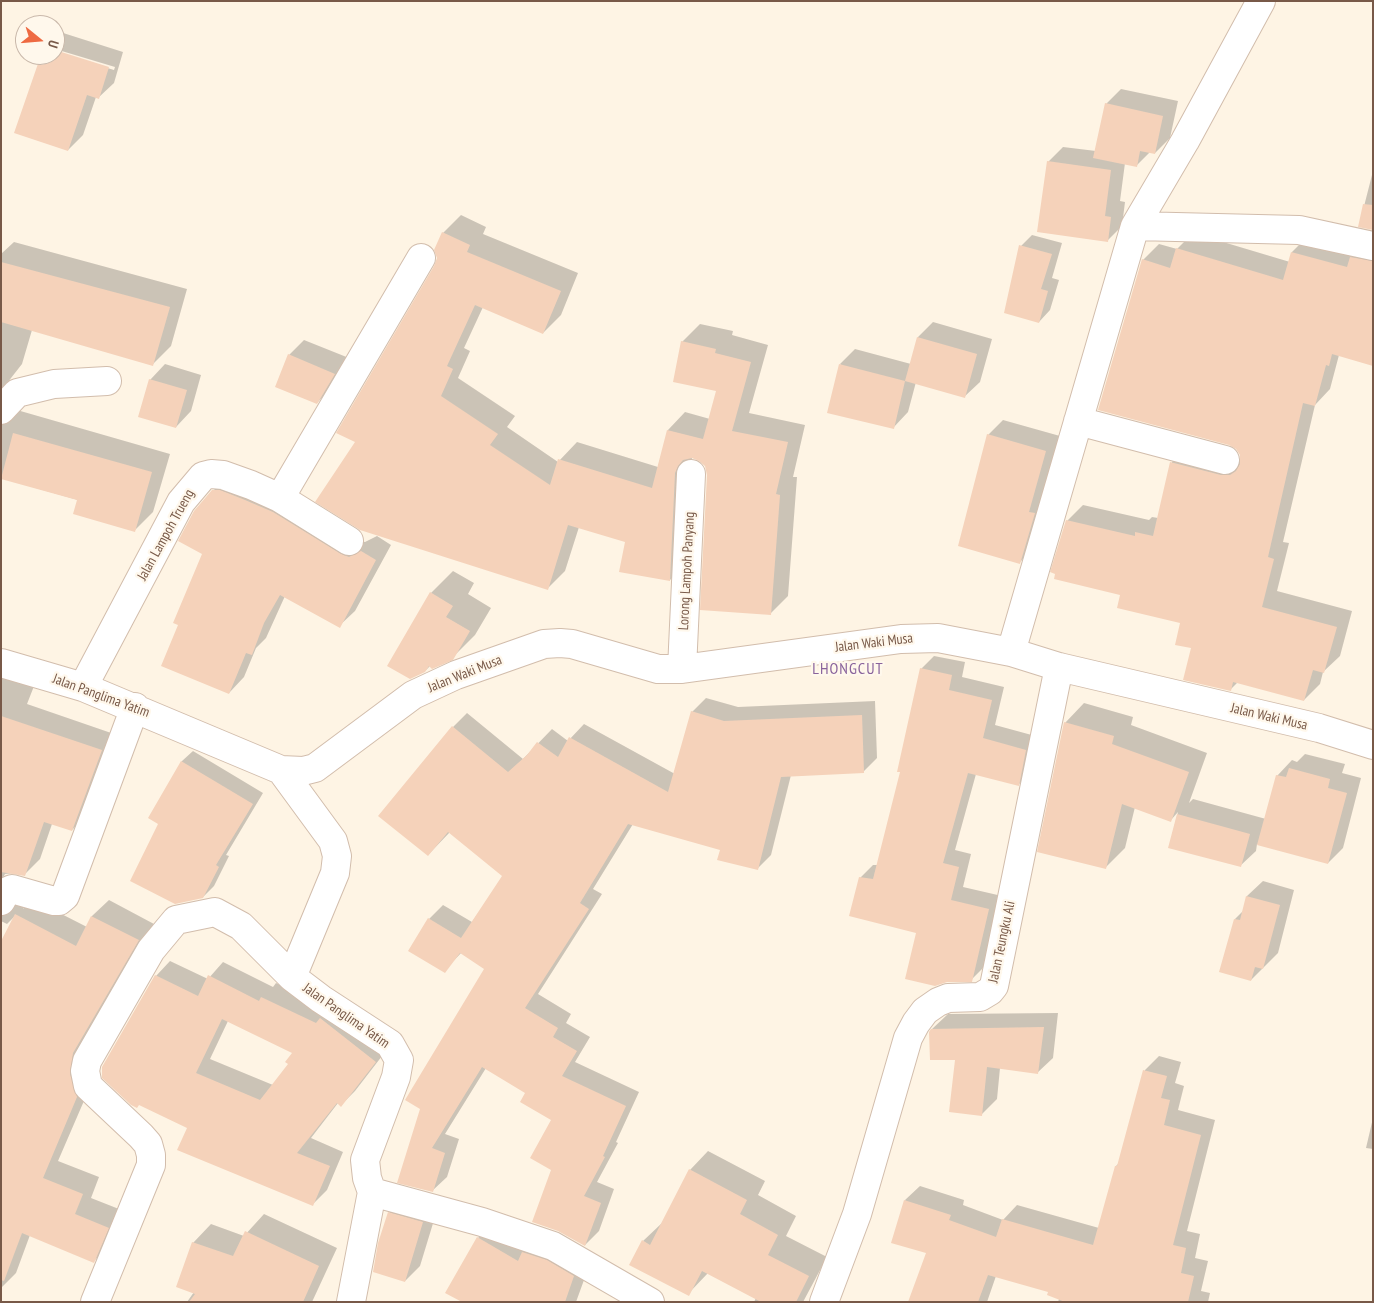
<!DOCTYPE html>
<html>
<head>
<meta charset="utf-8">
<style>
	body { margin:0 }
	#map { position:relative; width:1374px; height:1303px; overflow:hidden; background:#fef4e4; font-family:"PT Sans Narrow",sans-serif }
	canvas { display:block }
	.frame { position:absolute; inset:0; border:2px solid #785948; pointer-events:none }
	.north { position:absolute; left:15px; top:15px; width:50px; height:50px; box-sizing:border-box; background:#fff8ec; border:1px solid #c9b8aa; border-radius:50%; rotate:107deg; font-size:14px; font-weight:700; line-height:20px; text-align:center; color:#785948 }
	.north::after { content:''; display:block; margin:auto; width:18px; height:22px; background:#ee6a42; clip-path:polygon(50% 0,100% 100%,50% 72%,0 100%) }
</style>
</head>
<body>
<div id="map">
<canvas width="1374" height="1303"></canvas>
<div class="frame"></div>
<div class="north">U</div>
</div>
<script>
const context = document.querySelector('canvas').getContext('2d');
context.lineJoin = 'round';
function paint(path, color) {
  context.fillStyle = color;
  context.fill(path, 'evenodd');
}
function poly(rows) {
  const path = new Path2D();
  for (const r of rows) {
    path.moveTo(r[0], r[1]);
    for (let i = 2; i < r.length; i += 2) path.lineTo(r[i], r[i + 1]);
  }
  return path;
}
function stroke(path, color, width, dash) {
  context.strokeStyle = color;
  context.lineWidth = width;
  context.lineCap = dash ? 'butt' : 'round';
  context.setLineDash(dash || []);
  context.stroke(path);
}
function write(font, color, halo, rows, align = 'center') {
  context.font = font + ' "PT Sans Narrow",sans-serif';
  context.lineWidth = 4.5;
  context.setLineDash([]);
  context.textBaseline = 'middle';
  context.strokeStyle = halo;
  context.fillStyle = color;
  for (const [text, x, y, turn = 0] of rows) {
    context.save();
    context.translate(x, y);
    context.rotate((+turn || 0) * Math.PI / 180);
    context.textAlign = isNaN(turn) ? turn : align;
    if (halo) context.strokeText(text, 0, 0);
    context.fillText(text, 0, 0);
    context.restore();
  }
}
paint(poly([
	[60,32,123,52,114,83,98,98,96,97,83,135,68,150,42,55,55,55,55,52,114,70,115,67,55,49,55,37],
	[1121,89,1178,101,1170,138,1155,153,1150,152,1136,166,1125,163,1120,201,1125,202,1122,226,1107,241,1048,162,1063,147,1096,151,1106,104],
	[1373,171,1373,229,1359,226],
	[461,215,486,227,483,234,578,273,561,315,543,333,483,307,464,348,470,351,458,378,515,416,507,427,558,462,577,442,658,467,668,430,685,412,710,419,718,390,682,342,700,324,733,331,732,335,768,345,749,413,805,425,793,477,797,477,788,596,770,614,706,466,700,460,692,457,688,562,670,580,626,541,579,527,565,571,547,589,357,442,436,266,443,233],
	[1193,233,1290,262,1292,252,1308,236,1373,242,1373,364,1339,355,1330,389,1315,405,1283,542,1289,543,1277,591,1352,611,1340,656,1323,672,1320,684,1304,700,1238,682,1230,690,1192,647,1182,623,1122,594,1067,521,1083,505,1149,520,1152,517,1158,518,1172,462,1187,446,1241,460,1241,455,1143,260,1159,244,1177,249],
	[1032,235,1062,243,1052,278,1059,280,1050,310,1039,322,1021,246],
	[14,242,187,289,171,346,153,364,32,330,22,364,4,387,10,408,170,454,153,512,135,530,78,500,1,478,1,254],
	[933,322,992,339,980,382,964,397,916,382,908,412,893,428,840,364,855,349,911,364,918,337],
	[304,340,349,358,332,387,317,403,289,355],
	[165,364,201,375,191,411,176,427,150,380],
	[1003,420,1060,436,1035,547,1020,562,988,435],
	[229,475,357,540,365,542,377,536,391,545,355,611,339,626,285,596,266,638,256,648,244,677,229,693,179,624,203,554,213,491],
	[453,571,474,583,468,594,491,608,475,635,452,658,430,666,425,671,431,593],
	[934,656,965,662,962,677,1004,687,995,725,1039,737,1032,772,1018,785,976,774,955,850,971,854,963,887,1002,896,984,967,971,980,860,878,873,865,878,865,902,771,921,669],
	[1,671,36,681,27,704,117,735,88,814,72,830,52,824,40,859,24,875,16,873,5,874,1,882],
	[706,698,738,707,875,701,877,758,863,772,791,775,771,855,757,869,721,849,633,824,593,889,602,894,538,994,571,1014,566,1023,590,1037,575,1062,639,1092,616,1142,618,1143,597,1182,614,1189,599,1231,585,1245,552,1169,553,1120,527,1093,486,1068,445,1134,459,1139,447,1177,432,1191,399,1182,486,969,462,952,444,971,429,919,443,905,472,922,504,876,450,832,428,855,453,727,467,713,523,759,552,729,568,741,584,724,675,774,692,712],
	[1084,703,1133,717,1131,725,1207,753,1189,803,1193,799,1266,819,1277,776,1292,760,1297,762,1305,754,1345,764,1342,773,1361,778,1343,848,1328,863,1257,844,1256,851,1240,866,1169,847,1178,812,1171,820,1135,807,1125,848,1105,868,1065,723],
	[193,751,263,793,226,855,229,856,214,886,203,897,160,824,149,818,182,761],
	[1263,881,1294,890,1278,953,1251,980,1235,919,1243,911,1247,896],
	[1,888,27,897,23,909,32,899,87,927,92,916,109,900,154,924,89,1036,93,1080,58,1161,99,1177,91,1198,124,1211,110,1245,94,1261,30,1235,16,1273,1,1288,1,944,15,916,7,924,1,921],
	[170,961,208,979,223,962,273,987,276,983,331,1009,389,1047,355,1091,341,1105,338,1103,311,1138,343,1152,327,1190,313,1204,188,1127,156,976],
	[228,1021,294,1053,290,1064,273,1085,210,1059],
	[1058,1013,1053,1058,1037,1073,1000,1068,997,1099,981,1115,957,1059,932,1029,948,1014],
	[1159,1056,1181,1062,1175,1083,1184,1086,1178,1110,1215,1120,1187,1231,1200,1234,1195,1258,1208,1261,1201,1291,1210,1293,1208,1302,1058,1302,1059,1299,1050,1291,996,1276,987,1302,910,1302,928,1253,905,1200,920,1186,964,1200,963,1205,1003,1220,1017,1205,1099,1228,1116,1166,1120,1162,1145,1070],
	[1373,1118,1373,1149,1366,1148],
	[708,1151,765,1181,758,1195,796,1216,786,1236,827,1257,803,1302,754,1302,756,1298,708,1273,688,1294,643,1241,662,1223,690,1170],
	[404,1198,438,1207,420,1266,405,1281,389,1213],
	[264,1214,337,1248,312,1302,187,1302,194,1292,193,1243,211,1224,244,1236],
	[496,1220,592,1258,576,1302,464,1302,478,1238]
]), '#0003');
paint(poly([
	[55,50,109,67,99,99,87,95,68,151,14,133,41,55,55,55],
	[1105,103,1163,116,1155,154,1140,151,1137,167,1093,158],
	[1047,161,1111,170,1105,216,1111,217,1108,242,1037,232],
	[1363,204,1373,205,1373,230,1358,227],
	[442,232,470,245,467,252,561,291,543,334,475,305,447,366,453,369,441,396,498,434,490,445,550,485,558,459,652,488,667,430,703,439,716,391,673,382,681,341,716,349,715,353,751,362,732,431,788,442,776,494,780,495,771,615,700,610,707,475,705,466,699,461,692,458,683,460,678,466,675,473,670,581,619,572,625,542,568,525,548,590,360,530,315,502,355,442,336,433,434,266,437,258,434,250],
	[1019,245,1052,254,1041,289,1048,291,1039,323,1004,313],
	[1176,248,1283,280,1291,252,1347,267,1350,257,1373,261,1373,366,1332,354,1329,366,1326,365,1315,406,1303,403,1268,557,1274,559,1262,607,1337,627,1324,673,1313,670,1304,701,1233,682,1231,691,1183,680,1191,648,1175,645,1180,623,1117,608,1120,595,1054,579,1055,574,1050,572,1066,520,1135,536,1135,532,1153,536,1170,462,1221,475,1230,475,1236,471,1240,464,1240,455,1236,449,1229,445,1098,410,1142,259,1170,268],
	[1,262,170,307,153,366,1,322],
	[917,337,977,354,965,398,905,381],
	[288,354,335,374,317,404,275,387],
	[839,364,905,381,894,429,827,413],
	[149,379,187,390,176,428,138,417],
	[13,433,152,472,135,532,73,514,77,500,1,479],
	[987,434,1046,451,1029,512,1035,513,1020,564,958,546],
	[212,490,220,490,245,500,273,512,341,554,349,557,361,551,376,560,340,628,280,595,264,623,252,655,246,653,229,694,161,666,178,625,173,623,202,554,178,541,194,511],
	[430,592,453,606,446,617,470,631,453,660,432,669,429,666,425,672,410,679,387,666],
	[920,668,952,675,949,690,992,700,983,738,1026,750,1019,786,968,773,943,863,959,867,951,900,989,909,972,982,947,982,935,986,905,979,916,933,849,916,859,877,873,879,900,772,897,772],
	[691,711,724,721,862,715,864,773,781,777,758,870,717,860,720,850,628,824,580,903,589,909,525,1008,558,1028,553,1037,577,1051,562,1076,626,1106,603,1156,605,1157,584,1196,601,1203,585,1246,558,1231,532,1222,551,1170,530,1158,551,1120,520,1102,525,1093,482,1067,432,1148,445,1153,433,1192,397,1183,420,1109,405,1100,484,969,460,953,445,973,408,951,428,918,461,938,502,876,448,832,428,856,378,816,452,726,508,772,527,755,537,742,558,757,569,737,668,792],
	[1,716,102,750,72,831,44,822,25,876,1,872],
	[1064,722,1114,736,1112,744,1189,772,1171,822,1122,804,1106,869,1037,852],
	[181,761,253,804,216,865,219,867,203,898,175,904,130,881,158,824,148,818],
	[1289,768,1330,779,1328,788,1347,793,1328,864,1257,845,1276,775,1286,777],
	[1177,814,1250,834,1241,867,1168,848],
	[1246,896,1280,905,1263,969,1255,967,1251,981,1219,972,1234,919,1240,920],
	[15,914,76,946,91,916,139,940,73,1053,70,1074,77,1097,43,1178,83,1194,75,1214,109,1228,94,1263,22,1233,4,1281,1,1280,1,941],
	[155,975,198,996,208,975,259,1001,261,997,316,1023,320,1018,376,1062,341,1107,337,1103,297,1153,330,1166,313,1206,177,1150,187,1128,139,1105,137,1108,131,1105,102,1078,102,1067],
	[222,1019,292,1053,285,1062,288,1064,260,1100,196,1073],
	[1044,1027,1038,1074,987,1067,982,1116,949,1112,955,1060,930,1060,929,1032,931,1029],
	[1143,1070,1167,1076,1161,1098,1170,1100,1164,1125,1201,1135,1173,1245,1186,1248,1181,1273,1194,1276,1188,1302,1065,1302,1047,1295,1048,1292,988,1275,978,1302,908,1302,926,1253,891,1243,904,1200,951,1215,949,1220,996,1237,1002,1219,1093,1245,1115,1166,1117,1166],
	[689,1169,747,1200,740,1214,778,1235,768,1255,809,1276,796,1302,761,1302,702,1271,689,1296,629,1265,642,1240,650,1245],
	[388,1212,423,1222,405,1282,373,1272,378,1243],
	[245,1231,319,1266,303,1302,189,1302,195,1294,176,1287,192,1242,233,1256],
	[477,1237,518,1261,522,1252,547,1260,574,1276,565,1302,462,1302,445,1293]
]), '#f5d2ba');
const minor = poly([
	[1135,226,1185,141,1261,1],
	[1,410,17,393,54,384,107,381],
	[1078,421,1225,460],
	[280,498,421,258],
	[1011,652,1135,226,1299,230,1373,246],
	[1,663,83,687,281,770,333,841,337,856,335,873,292,977,321,999,390,1044,399,1060,396,1077,365,1160,367,1178,372,1192],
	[682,669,691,474],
	[83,687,181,502,203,476,211,474,223,475,251,485,280,498,349,541],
	[281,770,303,771,315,768,413,695,456,675,544,644,560,643,572,644,658,669,682,669,901,639,938,638,1011,652,1059,667,1319,728,1373,745],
	[1,901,6,892,12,889,54,901,59,901,65,896,135,707],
	[372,1192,482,1222,553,1246,650,1302],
	[95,1302,151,1165,151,1155,148,1144,141,1136,88,1086,85,1071,87,1061,151,950,176,920,215,912,241,926,292,977],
	[351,1302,372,1192],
	[824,1302,857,1214,908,1038,916,1023,925,1011,938,1002,948,998,980,997,990,991,994,986,1059,667]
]);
stroke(minor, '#d2bdac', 30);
stroke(minor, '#fff', 28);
write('14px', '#785948', '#fff8ec', [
	["Jalan Lampoh Trueng",166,535,-61],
	["Lorong Lampoh Panyang",687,571,-87],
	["Jalan Waki Musa",874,643,-7],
	["Jalan Waki Musa",465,674,-22],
	["Jalan Panglima Yatim",101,696,20],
	["Jalan Waki Musa",1269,717,13],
	["Jalan Teungku Ali",1002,942,-78],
	["Jalan Panglima Yatim",346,1016,35]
]);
context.letterSpacing = '1px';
write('16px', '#89639c', '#fff8ec', [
	["LHONGCUT",848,669]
]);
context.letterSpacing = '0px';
</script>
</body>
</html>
